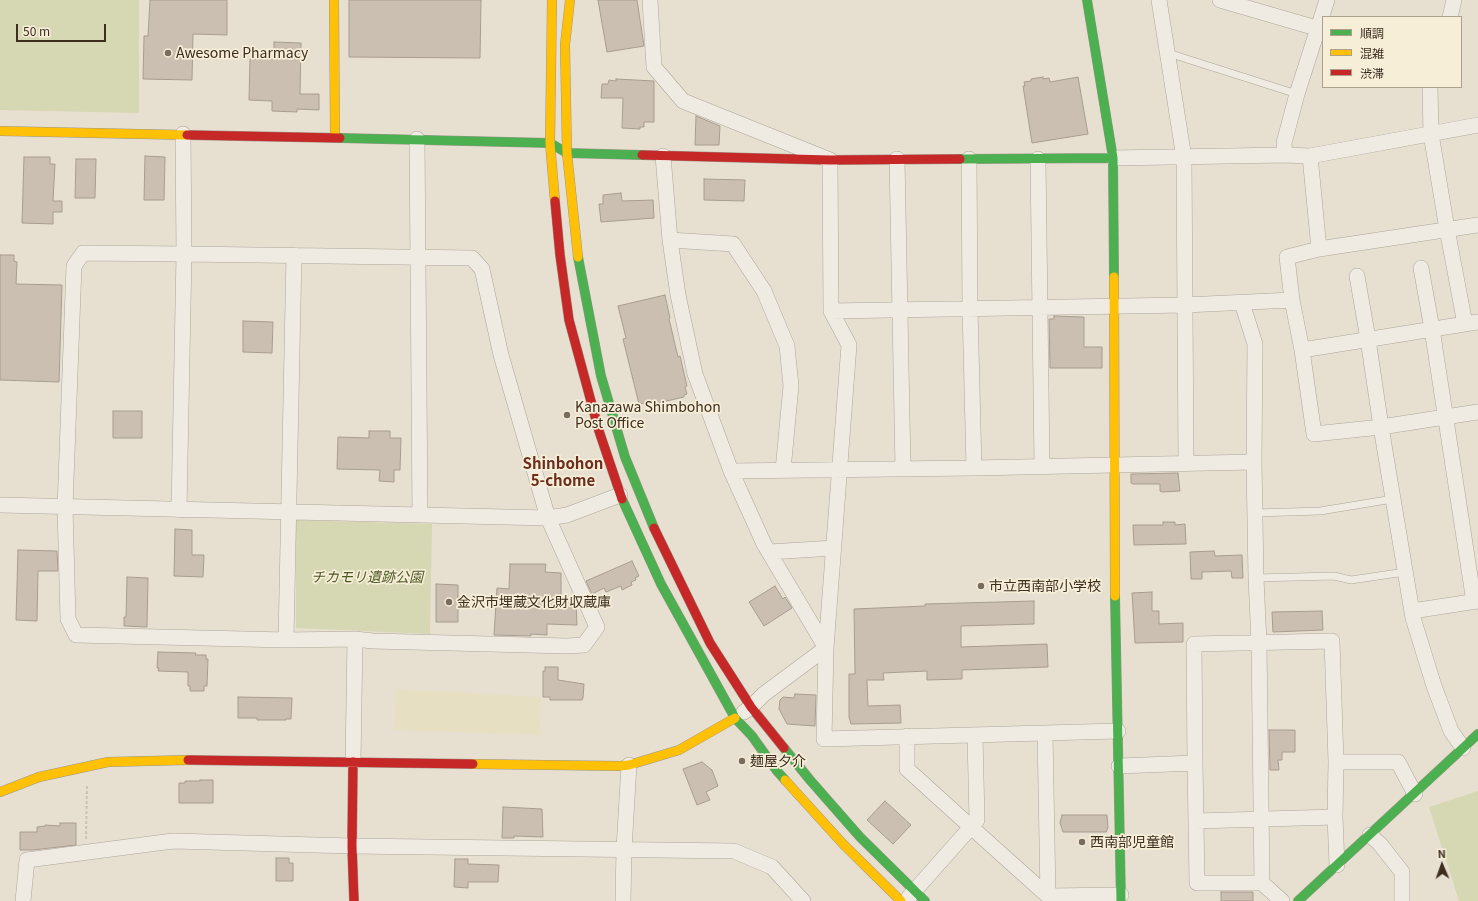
<!DOCTYPE html>
<html>
<head>
<meta charset="utf-8">
<style>
	body { margin:0 }
	#map { position:relative; width:1478px; height:901px; overflow:hidden; background:#e7e0d1; font-family:Georgia,"Noto Sans JP",serif }
	canvas { display:block }
	.legend { position:absolute; left:1322px; top:16px; width:140px; height:72px; box-sizing:border-box; background:#f7eed8; border:1px solid #ada18e; margin:0; padding:5px 7px; list-style:none; font-size:12px; color:#3d2e20 }
	.legend li { display:flex; align-items:center; gap:8px; height:20px }
	.legend b { width:20px; border:1px solid #ada18e }
	.north { position:absolute; left:1422px; top:845px; width:40px; height:40px; -webkit-text-stroke:3px #f7eed8; paint-order:stroke; rotate:358deg; font-size:11px; font-weight:700; line-height:16px; text-align:center; color:#3d2e20 }
	.north::after { content:''; display:block; margin:auto; width:14px; height:18px; background:#3d2e20; clip-path:polygon(50% 0,100% 100%,50% 72%,0 100%) }
	.scale { position:absolute; left:16px; top:24px; width:90px; height:18px; box-sizing:border-box; border:2px solid #3d2e20; border-top:0; padding-left:5px; font-size:12px; line-height:14px; white-space:nowrap; color:#3d2e20; -webkit-text-stroke:3px #f7eed8; paint-order:stroke }
</style>
</head>
<body>
<div id="map">
<canvas width="1478" height="901"></canvas>
<ul class="legend">
<li><b style="height:5px;background:#4caf50"></b>順調</li>
<li><b style="height:5px;background:#ffc107"></b>混雑</li>
<li><b style="height:5px;background:#c62828"></b>渋滞</li>
</ul>
<div class="north">N</div>
<div class="scale">50 m</div>
</div>
<script>
const context = document.querySelector('canvas').getContext('2d');
context.lineJoin = 'round';
function paint(path, color) {
  context.fillStyle = color;
  context.fill(path, 'evenodd');
}
function poly(rows) {
  const path = new Path2D();
  for (const r of rows) {
    path.moveTo(r[0], r[1]);
    for (let i = 2; i < r.length; i += 2) path.lineTo(r[i], r[i + 1]);
  }
  return path;
}
function stroke(path, color, width, dash) {
  context.strokeStyle = color;
  context.lineWidth = width;
  context.lineCap = dash ? 'butt' : 'round';
  context.setLineDash(dash || []);
  context.stroke(path);
}
function write(font, color, halo, rows, align = 'center') {
  context.font = font + ' Georgia,"Noto Sans JP",serif';
  context.lineWidth = 3.5;
  context.setLineDash([]);
  context.textBaseline = 'middle';
  context.strokeStyle = halo;
  context.fillStyle = color;
  for (const [text, x, y, turn = 0] of rows) {
    context.save();
    context.translate(x, y);
    context.rotate((+turn || 0) * Math.PI / 180);
    context.textAlign = isNaN(turn) ? turn : align;
    if (halo) context.strokeText(text, 0, 0);
    context.fillText(text, 0, 0);
    context.restore();
  }
}
paint(poly([
	[396,689,541,697,540,735,394,730]
]), '#e6dfc2');
paint(poly([
	[0,0,139,0,139,113,0,110],
	[296,520,432,524,430,634,296,628],
	[1478,791,1478,901,1459,901,1429,807]
]), '#d6d7b3');
const building = poly([
	[150,0,227,0,227,35,193,34,192,80,143,79,144,36,148,36,150,0],
	[349,0,481,0,480,58,349,57,349,0],
	[598,0,637,0,644,46,607,52,598,0],
	[274,42,301,43,300,94,319,94,319,110,297,109,297,112,272,111,272,101,249,100,250,59,274,59,274,42],
	[1043,77,1043,79,1049,78,1050,82,1078,77,1088,134,1032,143,1023,86,1025,86,1024,82,1031,81,1031,79,1043,77],
	[616,79,654,81,654,122,644,122,644,127,640,127,640,129,622,128,623,98,601,98,602,84,608,84,609,80,616,81,616,79],
	[696,116,720,126,719,145,695,145,696,116],
	[145,156,165,157,164,200,144,200,145,156],
	[24,157,50,157,50,164,55,164,53,201,62,201,62,212,53,212,53,224,22,223,24,157],
	[76,159,96,159,95,198,75,198,76,159],
	[704,179,745,180,744,201,704,200,704,179],
	[621,193,622,201,653,200,654,218,601,222,599,204,603,204,603,195,621,193],
	[0,255,14,255,14,261,17,262,16,284,62,285,59,382,0,380,0,255],
	[665,295,670,318,669,319,678,357,680,356,687,386,685,387,687,394,684,395,684,397,645,406,644,403,639,404,623,339,626,338,618,306,665,295],
	[1054,316,1084,317,1084,347,1102,347,1102,368,1050,368,1049,319,1054,319,1054,316],
	[243,321,273,322,272,353,243,352,243,321],
	[113,411,142,411,142,438,113,438,113,411],
	[369,431,390,431,390,438,401,438,400,470,394,470,394,482,379,481,380,470,337,469,338,437,369,438,369,431],
	[1178,473,1180,491,1162,492,1160,491,1160,484,1133,484,1131,483,1131,474,1178,473],
	[1163,522,1175,522,1175,525,1185,524,1186,544,1134,545,1133,525,1163,525,1163,522],
	[175,529,192,530,192,555,204,555,203,577,174,576,175,529],
	[18,550,57,551,58,571,38,571,37,621,16,620,18,550],
	[1214,551,1215,556,1242,555,1243,578,1232,578,1231,571,1202,572,1202,579,1191,579,1190,552,1214,551],
	[632,561,639,576,635,578,636,580,631,582,632,585,622,590,621,586,606,592,604,588,592,594,586,581,632,561],
	[510,564,546,564,545,572,561,573,561,603,576,603,577,625,547,624,547,635,531,634,531,636,494,635,497,588,509,589,510,564],
	[127,577,148,578,147,627,124,626,124,617,126,617,127,577],
	[436,584,458,585,458,622,436,622,436,584],
	[775,586,783,599,785,597,792,608,764,626,749,602,775,586],
	[1152,592,1152,611,1159,611,1159,624,1183,623,1183,642,1135,643,1132,593,1152,592],
	[1034,601,1034,624,961,626,961,647,1047,644,1048,667,962,670,962,679,927,680,927,671,883,673,884,680,867,680,868,706,900,705,901,723,851,724,849,717,849,674,855,674,854,609,925,606,925,604,1034,601],
	[1322,611,1323,630,1273,632,1272,612,1322,611],
	[158,652,196,653,195,655,206,655,206,659,208,659,207,686,204,686,204,691,190,691,190,686,188,686,188,672,158,671,159,668,157,668,158,652],
	[545,667,558,667,558,680,584,684,583,698,582,700,550,700,550,697,543,697,543,671,545,671,545,667],
	[795,694,816,695,815,726,787,724,779,709,780,700,783,697,794,698,795,694],
	[238,697,292,698,291,719,286,719,286,720,257,720,257,718,238,718,238,697],
	[1269,730,1295,730,1295,752,1282,752,1282,760,1278,760,1279,770,1270,770,1269,730],
	[702,762,712,770,718,786,706,792,710,800,697,805,683,769,702,762],
	[200,780,213,780,213,803,179,803,179,783,185,783,185,781,200,781,200,780],
	[885,801,911,825,893,844,867,820,885,801],
	[503,807,542,809,543,837,514,836,514,838,502,838,503,807],
	[1062,815,1107,815,1108,828,1106,832,1063,832,1060,823,1062,815],
	[60,823,76,823,76,845,33,850,20,850,20,832,37,832,37,827,45,826,45,825,60,826,60,823],
	[276,858,289,858,289,863,293,863,293,881,276,881,276,858],
	[455,859,468,859,468,864,499,865,498,882,468,882,468,888,454,887,455,859],
	[1221,892,1253,892,1253,901,1221,901,1221,892]
]);
paint(building, '#cbbfb2');
stroke(building, '#a89c90', 1);
const lane = poly([
	[1168,53,1297,94],
	[1255,513,1320,511,1393,499],
	[1256,578,1334,576,1351,580,1405,572]
]);
const street = poly([
	[650,0,654,67,683,101,830,160,831,311,849,345,826,648],
	[1159,0,1184,158,1186,462],
	[1220,0,1323,30],
	[1450,17,1454,0],
	[1430,87,1431,134,1447,229,1465,324],
	[183,134,184,254,83,253,74,266,65,507,68,619,76,635,286,640,355,639],
	[417,139,420,515],
	[1285,155,1310,156,1478,125],
	[663,156,670,240,678,295,695,374,731,471,764,544,826,648],
	[1310,156,1319,249,1478,225],
	[1113,158,1285,155,1284,143,1297,94,1327,0],
	[897,159,903,469],
	[969,159,970,308,974,468],
	[1038,159,1042,466],
	[670,240,733,244,764,291,787,346,791,386,783,470],
	[1319,249,1287,257,1292,300,1302,350,1314,434,1381,427,1478,412],
	[1421,268,1432,329,1474,602],
	[1357,276,1368,339,1381,427,1413,618,1434,686,1451,731,1463,748],
	[1242,303,1255,344,1254,462],
	[831,311,1185,305,1292,300],
	[1302,350,1478,322],
	[731,471,974,468,1254,462,1256,578,1259,643,1262,883],
	[0,505,548,518,597,627,584,645,567,646,373,641,355,639,353,762],
	[179,510,184,254,472,258,482,269,501,355,548,518,567,515,620,495],
	[769,552,834,548],
	[1412,611,1478,601],
	[286,640,294,255],
	[744,712,751,707,764,694,826,648,824,739,1118,731],
	[1045,733,1048,896],
	[907,736,907,769,971,827,977,820,975,736],
	[1336,762,1398,762,1415,794],
	[1195,763,1194,644,1332,641,1336,762,1335,817,1337,865],
	[1119,766,1195,763,1197,883,1262,883,1282,901],
	[1196,821,1335,817],
	[1370,835,1380,844,1402,872,1402,901],
	[909,897,971,827,1048,896,1121,895],
	[23,901,27,860,173,841,352,846,734,851,772,867,803,901],
	[623,901,624,849,629,765]
]);
const fast = poly([
	[1087,0,1113,158,1114,277],
	[340,138,550,143,567,153,642,155],
	[960,159,1113,158],
	[578,257,601,376,625,457,654,528],
	[622,499,661,584,735,718,752,736,777,771,785,780],
	[1115,596,1121,901],
	[784,748,810,780,860,837,925,901],
	[1298,901,1478,734]
]);
const slow = poly([
	[334,0,335,137],
	[552,0,550,143,555,201],
	[570,0,565,45,567,153,578,257],
	[0,131,187,135],
	[1114,277,1115,596],
	[473,764,620,766,629,765,679,750,735,718],
	[785,780,843,844,901,901],
	[0,792,39,777,108,762,188,760]
]);
const jam = poly([
	[187,135,340,138],
	[642,155,830,160,960,159],
	[555,201,560,255,569,320,599,431,622,499],
	[654,528,710,643,751,707,784,748],
	[188,760,473,764],
	[353,762,352,846,354,901]
]);
stroke(lane, '#ada599', 8);
stroke(street, '#ada599', 16);
stroke(fast, '#9c958a', 10);
stroke(slow, '#9c958a', 10);
stroke(jam, '#9c958a', 10);
stroke(poly([
	[86,839,87,784]
]), '#c8c2b9', 2, [3, 2]);
stroke(lane, '#efebe3', 7);
stroke(street, '#efebe3', 15);
stroke(fast, '#4caf50', 9);
stroke(slow, '#ffc107', 9);
stroke(jam, '#c62828', 9);
for (const [x, y, r, color] of [
	[168,53,4,"#786c5e"],
	[567,415,4,"#786c5e"],
	[981,586,4,"#786c5e"],
	[449,602,4,"#786c5e"],
	[742,761,4,"#786c5e"],
	[1082,842,4,"#786c5e"]
]) {
  const dot = new Path2D();
  dot.arc(x, y, r, 0, 2 * Math.PI);
  context.fillStyle = color;
  context.fill(dot);
  stroke(dot, '#f7eed8', 1.5);
}
write('14px', '#3d2e20', '#f7eed8', [
	["Awesome Pharmacy",176,53],
	["Kanazawa Shimbohon",575,407],
	["Post Office",575,423],
	["市立西南部小学校",989,586],
	["金沢市埋蔵文化財収蔵庫",457,602],
	["麺屋夕介",750,761],
	["西南部児童館",1090,842]
], 'left');
write('italic 14px', '#4d5a26', '#f7eed8', [
	["チカモリ遺跡公園",367,577]
]);
write('bold 15px', '#6b2e1e', '#f7eed8', [
	["Shinbohon",563,463],
	["5-chome",563,480]
]);
</script>
</body>
</html>
